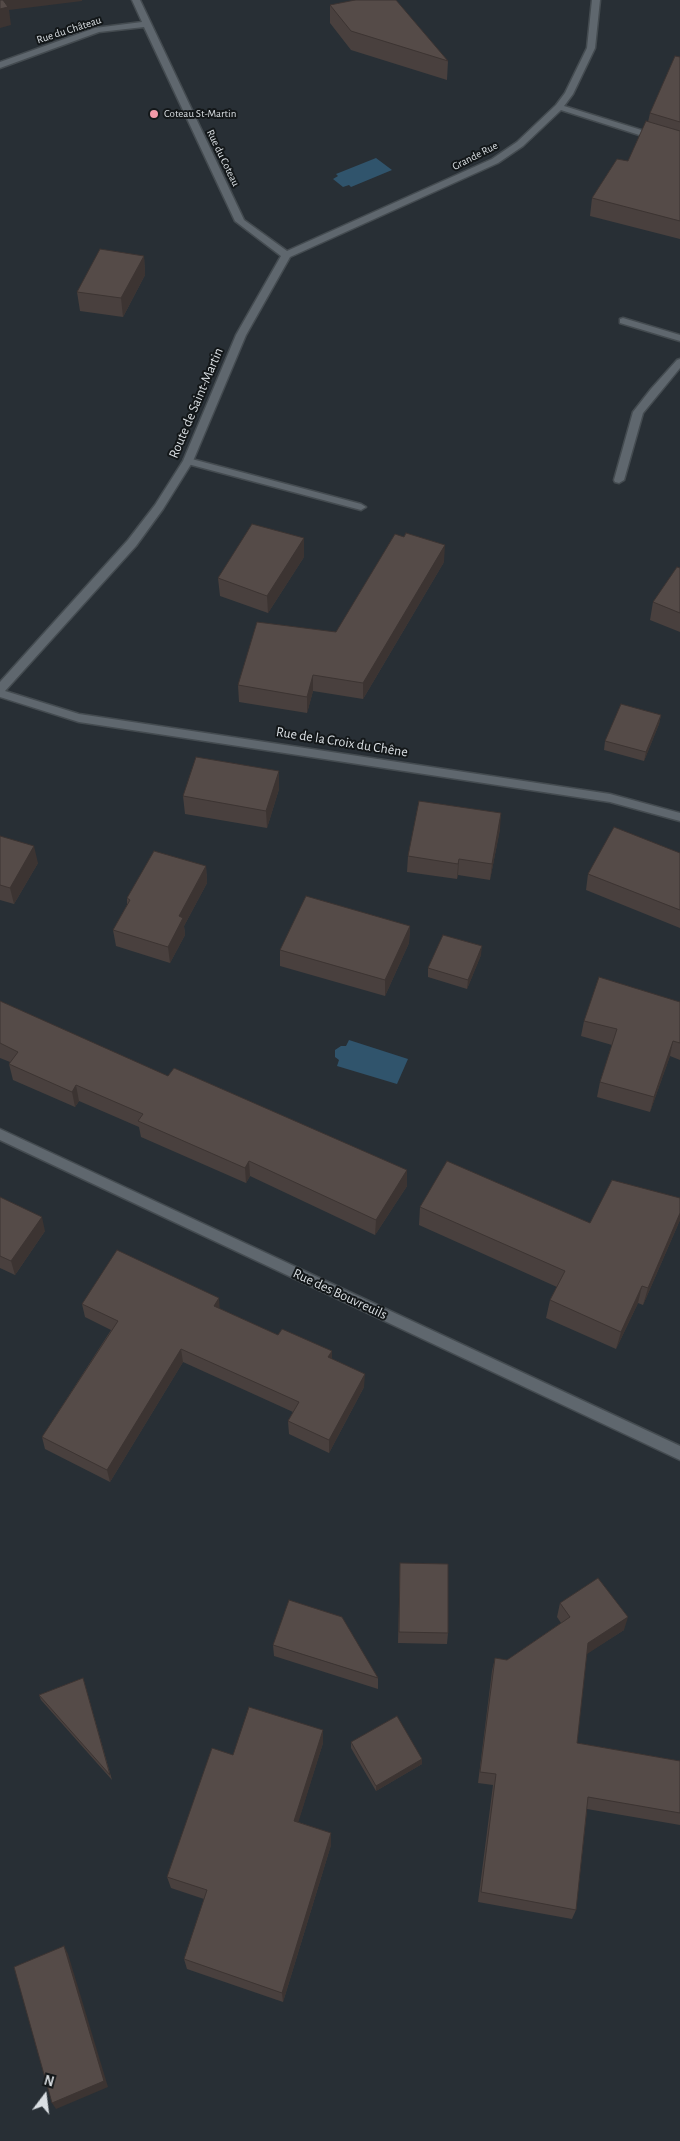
<!DOCTYPE html>
<html>
<head>
<meta charset="utf-8">
<style>
	body { margin:0 }
	#map { position:relative; width:680px; height:2141px; overflow:hidden; background:#282f35; font-family:"Alegreya Sans",sans-serif }
	canvas { display:block }
	.north { position:absolute; left:20px; top:2071px; width:50px; height:50px; -webkit-text-stroke:4px #131719; paint-order:stroke; rotate:15deg; font-size:14px; font-weight:700; line-height:20px; text-align:center; color:#d9dee2 }
	.north::after { content:''; display:block; margin:auto; width:18px; height:22px; background:#d9dee2; clip-path:polygon(50% 0,100% 100%,50% 72%,0 100%) }
</style>
</head>
<body>
<div id="map">
<canvas width="680" height="2141"></canvas>
<div class="north">N</div>
</div>
<script>
const context = document.querySelector('canvas').getContext('2d');
context.lineJoin = 'round';
function paint(path, color) {
  context.fillStyle = color;
  context.fill(path, 'evenodd');
}
function poly(rows) {
  const path = new Path2D();
  for (const r of rows) {
    path.moveTo(r[0], r[1]);
    for (let i = 2; i < r.length; i += 2) path.lineTo(r[i], r[i + 1]);
  }
  return path;
}
function stroke(path, color, width, dash) {
  context.strokeStyle = color;
  context.lineWidth = width;
  context.lineCap = dash ? 'butt' : 'round';
  context.setLineDash(dash || []);
  context.stroke(path);
}
function write(font, color, halo, rows, align = 'center') {
  context.font = font + ' "Alegreya Sans",sans-serif';
  context.lineWidth = 4;
  context.setLineDash([]);
  context.textBaseline = 'middle';
  context.strokeStyle = halo;
  context.fillStyle = color;
  for (const [text, x, y, turn = 0] of rows) {
    context.save();
    context.translate(x, y);
    context.rotate((+turn || 0) * Math.PI / 180);
    context.textAlign = isNaN(turn) ? turn : align;
    if (halo) context.strokeText(text, 0, 0);
    context.fillText(text, 0, 0);
    context.restore();
  }
}
paint(poly([
	[376,158,392,170,351,187,349,185,343,187,333,179,338,176,336,174],
	[349,1040,408,1059,397,1084,337,1066,339,1060,335,1057,335,1050,341,1046,346,1046]
]), '#30546c');
const service = poly([
	[188,458,361,504,366,507,361,510,184,463,184,459,188,458]
]);
const minor = poly([
	[132,0,140,0,244,220,287,251,492,159,517,142,556,105,565,93,587,48,592,0,600,0,595,48,573,94,564,106,680,142,680,148,561,110,523,146,498,163,290,257,246,335,193,461,163,509,136,546,5,691,79,714,610,794,680,813,680,821,610,802,79,722,0,697,0,682,128,540,155,505,183,461,236,335,281,256,235,221,144,27,99,32,0,68,0,62,95,28,142,22,132,0],
	[623,318,680,335,680,341,620,323,620,319,623,318],
	[680,359,680,368,643,413,624,480,619,483,615,482,614,480,633,412,651,389,677,360,680,359],
	[0,1129,680,1446,680,1460,0,1140,0,1129]
]);
stroke(service, '#444b50', 3);
stroke(minor, '#444b50', 3);
paint(service, '#5f676e');
paint(minor, '#5f676e');
paint(poly([
	[330,5,448,61,447,80,351,50,330,23],
	[680,57,680,239,590,216,592,198,628,161,648,122,650,113],
	[144,256,145,275,123,317,80,311,77,292],
	[304,557,268,613,220,596,218,578],
	[444,562,363,699,313,691,307,713,239,702,238,685,336,632],
	[680,568,680,632,650,620,653,602],
	[661,715,659,724,644,761,604,750,605,741],
	[279,789,267,828,185,814,183,796],
	[500,829,490,880,458,875,457,879,407,872,408,856],
	[0,836,38,863,14,904,0,900],
	[680,853,680,928,586,890,588,874],
	[206,866,207,883,184,926,185,935,170,963,116,946,113,930,127,905,127,898],
	[410,926,409,943,385,996,280,966,280,950],
	[481,955,467,989,428,977,428,968],
	[0,1001,407,1186,375,1235,250,1176,246,1183,141,1137,139,1127,79,1101,75,1107,13,1080,9,1064,10,1062,0,1058],
	[680,1002,680,1060,670,1056,650,1112,597,1097,600,1082,612,1045,581,1036,584,1021],
	[0,1197,45,1231,15,1275,0,1268],
	[420,1207,590,1223,680,1213,680,1220,643,1305,638,1303,616,1349,546,1318,550,1300,557,1287,419,1225],
	[82,1304,220,1309,278,1335,332,1351,332,1359,364,1387,329,1453,289,1434,288,1421,293,1412,183,1362,110,1482,45,1449,42,1437,111,1330,85,1317],
	[400,1563,448,1633,447,1644,398,1643],
	[560,1603,624,1630,586,1654,577,1743,680,1761,680,1825,587,1809,576,1910,572,1919,478,1902,493,1785,478,1783,492,1671,495,1658,507,1660,561,1623,557,1617],
	[273,1645,378,1678,378,1689,274,1656],
	[83,1678,112,1780,41,1700,39,1695],
	[323,1730,323,1743,298,1822,331,1833,331,1845,283,2002,187,1969,184,1959,204,1899,171,1888,167,1877,233,1755],
	[351,1742,422,1759,422,1764,376,1791,351,1748]
]), '#49403e');
paint(poly([
	[0,0,82,0,82,1,9,10,11,25,0,28],
	[144,256,145,275,123,317,121,298],
	[304,538,304,557,268,613,267,596],
	[445,545,444,562,363,699,363,683],
	[313,675,313,691,307,713,307,697],
	[661,715,659,724,644,761,646,752],
	[279,771,279,789,267,828,266,811],
	[501,813,500,829,490,880,492,864],
	[34,846,38,863,14,904,10,888],
	[459,859,458,875,457,879,458,864],
	[206,866,207,883,184,926,185,935,170,963,168,947,179,916],
	[410,926,409,943,385,996,385,980],
	[482,946,481,955,467,989,468,980],
	[673,1041,670,1056,650,1112,654,1097],
	[76,1085,79,1101,75,1107,72,1092],
	[249,1161,250,1176,246,1183,245,1168],
	[407,1170,407,1186,375,1235,376,1220],
	[680,1213,680,1220,643,1305,648,1288],
	[42,1217,45,1231,15,1275,11,1261],
	[642,1286,638,1303,616,1349,621,1332],
	[219,1298,220,1312,214,1306],
	[181,1349,183,1362,110,1482,107,1470],
	[332,1351,332,1365,328,1357],
	[365,1374,364,1387,329,1453,329,1440],
	[628,1617,624,1630,584,1656,588,1643],
	[323,1730,323,1743,295,1833,294,1821],
	[422,1759,422,1764,376,1791,376,1786],
	[331,1833,331,1845,283,2002,282,1993],
	[64,1946,68,1954,108,2087,56,2109,52,2103]
]), '#3c3432');
const building = poly([
	[0,0,3,0,8,7,0,9,0,0],
	[355,0,396,0,448,61,351,31,330,5,355,0],
	[675,56,680,57,680,122,650,113,675,56],
	[646,121,680,131,680,221,592,198,617,159,628,161,646,121],
	[100,249,144,256,121,298,77,292,100,249],
	[252,524,304,538,267,596,218,578,252,524],
	[406,533,445,545,363,683,313,675,307,697,238,685,257,622,336,632,395,534,404,537,406,533],
	[677,567,680,568,680,613,653,602,677,567],
	[621,704,661,715,646,752,605,741,621,704],
	[196,757,279,771,266,811,183,796,196,757],
	[419,801,501,813,492,864,459,859,458,864,408,856,419,801],
	[614,827,680,853,680,910,588,874,614,827],
	[0,836,34,846,10,888,0,885,0,836],
	[154,851,206,866,179,916,183,918,168,947,113,930,130,900,127,898,154,851],
	[306,896,410,926,385,980,280,950,306,896],
	[443,935,482,946,468,980,428,968,443,935],
	[599,977,680,1002,680,1043,673,1041,654,1097,600,1082,617,1029,584,1021,599,977],
	[0,1001,168,1076,174,1068,407,1170,376,1220,249,1161,245,1168,138,1121,143,1114,76,1085,72,1092,9,1064,18,1052,0,1043,0,1001],
	[447,1161,590,1223,612,1180,680,1198,680,1213,648,1288,642,1286,621,1332,550,1300,565,1271,420,1207,447,1161],
	[0,1197,42,1217,11,1261,0,1256,0,1197],
	[117,1250,219,1298,214,1306,278,1335,282,1329,332,1351,328,1357,365,1374,329,1440,288,1421,299,1402,181,1349,107,1470,42,1437,118,1321,82,1304,117,1250],
	[400,1563,448,1564,448,1633,399,1632,400,1563],
	[598,1578,628,1617,588,1643,577,1743,680,1761,680,1813,588,1797,576,1910,481,1892,496,1774,480,1772,495,1658,507,1660,570,1617,560,1603,598,1578],
	[289,1600,342,1617,378,1678,273,1645,289,1600],
	[83,1678,110,1775,39,1695,83,1678],
	[249,1707,323,1730,294,1821,331,1833,282,1993,184,1959,207,1890,167,1877,212,1748,233,1755,249,1707],
	[397,1716,422,1759,376,1786,351,1742,397,1716],
	[64,1946,104,2081,52,2103,14,1967,64,1946]
]);
paint(building, '#554b48');
stroke(building, '#3c3432', 1);
for (const [x, y, r, color] of [
	[154,114,5,"#f39aa8"]
]) {
  const dot = new Path2D();
  dot.arc(x, y, r, 0, 2 * Math.PI);
  context.fillStyle = color;
  context.fill(dot);
  stroke(dot, '#131719', 2);
}
write('11px', '#d9dee2', '#131719', [
	["Rue du Château",69,30,-18],
	["Grande Rue",475,156,-27],
	["Rue du Coteau",223,158,64]
]);
write('11px', '#d9dee2', '#131719', [
	["Coteau St-Martin",164,114]
], 'left');
write('14px', '#d9dee2', '#131719', [
	["Route de Saint-Martin",196,403,-67],
	["Rue de la Croix du Chêne",342,742,9],
	["Rue des Bouvreuils",340,1294,25]
]);
</script>
</body>
</html>
